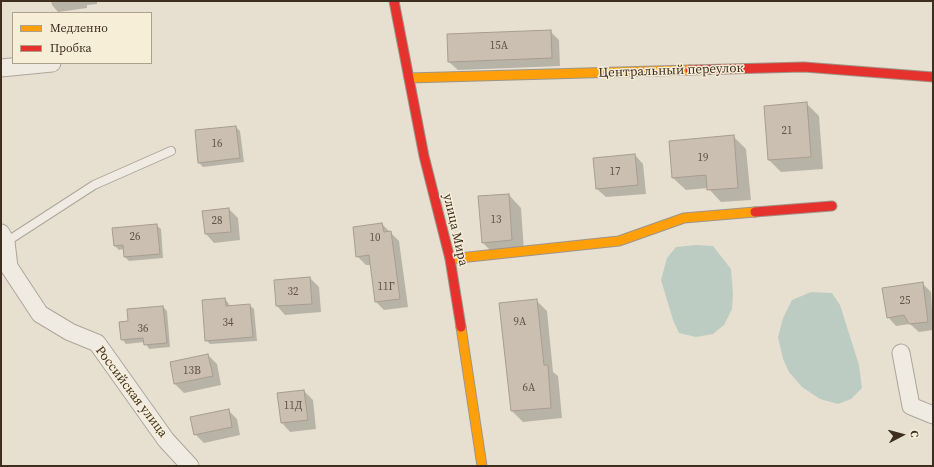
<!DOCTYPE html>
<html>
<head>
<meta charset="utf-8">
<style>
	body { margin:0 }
	#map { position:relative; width:934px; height:467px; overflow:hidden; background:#e7e0d1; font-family:"Source Serif 4",serif }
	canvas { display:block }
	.frame { position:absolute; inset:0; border:2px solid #3d2e20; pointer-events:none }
	.legend { position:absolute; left:12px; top:12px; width:140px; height:52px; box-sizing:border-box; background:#f7eed8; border:1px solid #ada18e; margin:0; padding:5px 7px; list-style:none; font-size:12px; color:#3d2e20 }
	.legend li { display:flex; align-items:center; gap:8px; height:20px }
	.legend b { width:20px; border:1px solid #ada18e }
	.north { position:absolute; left:882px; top:415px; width:40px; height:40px; -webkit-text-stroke:3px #f7eed8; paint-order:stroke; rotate:84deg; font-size:11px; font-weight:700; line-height:16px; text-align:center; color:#3d2e20 }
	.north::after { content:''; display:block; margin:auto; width:14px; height:18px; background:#3d2e20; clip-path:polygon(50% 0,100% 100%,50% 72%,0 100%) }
</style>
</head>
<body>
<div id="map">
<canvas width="934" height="467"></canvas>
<div class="frame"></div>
<ul class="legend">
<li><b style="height:5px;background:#ff9f0a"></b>Медленно</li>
<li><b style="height:5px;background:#e5322d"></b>Пробка</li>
</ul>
<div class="north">С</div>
</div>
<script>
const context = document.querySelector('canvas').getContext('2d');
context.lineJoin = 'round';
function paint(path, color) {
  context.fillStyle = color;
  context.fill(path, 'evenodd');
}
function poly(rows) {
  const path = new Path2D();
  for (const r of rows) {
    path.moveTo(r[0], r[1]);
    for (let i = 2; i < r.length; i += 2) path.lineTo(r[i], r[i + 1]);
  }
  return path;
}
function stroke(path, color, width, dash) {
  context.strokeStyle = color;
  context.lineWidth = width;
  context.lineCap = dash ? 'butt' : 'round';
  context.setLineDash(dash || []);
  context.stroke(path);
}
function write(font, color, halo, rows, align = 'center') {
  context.font = font + ' "Source Serif 4",serif';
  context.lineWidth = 3;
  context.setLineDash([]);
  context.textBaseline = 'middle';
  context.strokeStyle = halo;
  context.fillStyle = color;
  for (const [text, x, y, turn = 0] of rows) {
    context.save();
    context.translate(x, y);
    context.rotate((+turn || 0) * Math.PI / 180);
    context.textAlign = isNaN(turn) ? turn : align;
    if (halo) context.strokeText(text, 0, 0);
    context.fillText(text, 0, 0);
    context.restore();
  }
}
paint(poly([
	[696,245,713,246,731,269,733,294,732,309,724,325,713,334,696,337,679,333,673,320,661,280,667,258,676,247],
	[811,292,832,293,840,305,859,365,862,388,851,399,838,404,820,399,802,387,789,372,783,359,778,337,783,318,792,300]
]), '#bcccc2');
paint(poly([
	[51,1,97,1,97,4,87,5,87,8,58,12,52,5],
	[550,31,559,40,560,66,458,70,449,62],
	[806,103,819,116,823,169,781,172,769,160],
	[236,127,240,131,244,162,203,167,199,163],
	[734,137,746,149,751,200,721,202,708,188,686,190,673,178],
	[635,155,643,164,646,194,606,197,597,189],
	[509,195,521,208,524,252,495,255,483,243],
	[229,209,238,218,240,240,214,243,206,234],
	[382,224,399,241,408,307,384,310,376,302,371,265,366,265,357,256],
	[156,225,161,229,163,258,129,261,125,257,124,249,119,250,115,246],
	[310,278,319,287,321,312,285,315,277,306],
	[922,283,931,292,933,330,919,332,910,324,896,326,888,317],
	[225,299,229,304,229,307,249,305,254,309,257,341,210,344,206,340],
	[536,300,547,311,553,372,558,376,562,418,523,422,512,411,500,304],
	[163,307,167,311,170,347,149,349,145,342,126,344,122,339],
	[208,355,217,364,221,385,184,393,175,384,171,363],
	[304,391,313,400,316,429,290,432,282,423],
	[228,410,237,419,240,435,204,443,195,434]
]), '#0003');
const building = poly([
	[551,30,552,58,448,62,447,34,551,30],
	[807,102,811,157,768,160,764,106,807,102],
	[236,126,240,158,198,163,195,130,236,126],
	[734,135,738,188,707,190,706,175,672,178,669,141,734,135],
	[635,154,638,185,596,189,593,158,635,154],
	[509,194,512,240,482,243,478,196,509,194],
	[229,208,231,232,205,234,202,211,229,208],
	[382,223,384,232,391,231,400,299,375,302,369,255,356,257,353,227,382,223],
	[157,224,160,254,124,257,123,245,114,246,112,228,157,224],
	[310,277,312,304,276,306,274,280,310,277],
	[923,282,928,322,909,324,904,315,887,318,882,288,923,282],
	[225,298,226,306,250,304,253,337,205,341,202,300,225,298],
	[537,299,544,365,548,365,551,408,511,411,499,303,537,299],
	[163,306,167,343,144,345,143,338,121,340,119,322,128,321,127,309,163,306],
	[208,354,213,376,174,384,170,362,208,354],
	[304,390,308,420,281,423,277,393,304,390],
	[229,409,232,427,194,435,190,417,229,409]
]);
paint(building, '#cbbfb2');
stroke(building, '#a89c90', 1);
const lane = poly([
	[6,242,94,185,171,151]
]);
const street = poly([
	[1,68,52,63],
	[1,233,6,242,9,267,40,314,70,332,97,343,166,440,190,466],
	[901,353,911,406,933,415]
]);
const slow = poly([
	[409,78,690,70],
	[450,259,619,241,684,218,755,212],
	[461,327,482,466]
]);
const jam = poly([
	[394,1,424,156,450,259,461,327],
	[690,70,804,67,933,77],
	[755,212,832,206]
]);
stroke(lane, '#ada599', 10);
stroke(street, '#ada599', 19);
stroke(slow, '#9c958a', 11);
stroke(jam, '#9c958a', 11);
stroke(lane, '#efebe3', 8);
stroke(street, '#efebe3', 17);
stroke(slow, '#ff9f0a', 9);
stroke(jam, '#e5322d', 9);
write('11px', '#605244', null, [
	["15А",499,46],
	["21",787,131],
	["16",217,144],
	["19",703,158],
	["17",615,172],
	["13",496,220],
	["28",217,221],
	["26",135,237],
	["10",375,238],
	["11Г",386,287],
	["32",293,292],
	["25",905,301],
	["9А",520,322],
	["34",228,323],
	["36",143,329],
	["13В",192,371],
	["6А",529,388],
	["11Д",293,406]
]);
write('13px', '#3d2e20', '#f7eed8', [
	["Центральный переулок",671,71,-2],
	["улица Мира",455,230,77],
	["Российская улица",131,392,53]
]);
</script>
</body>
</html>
